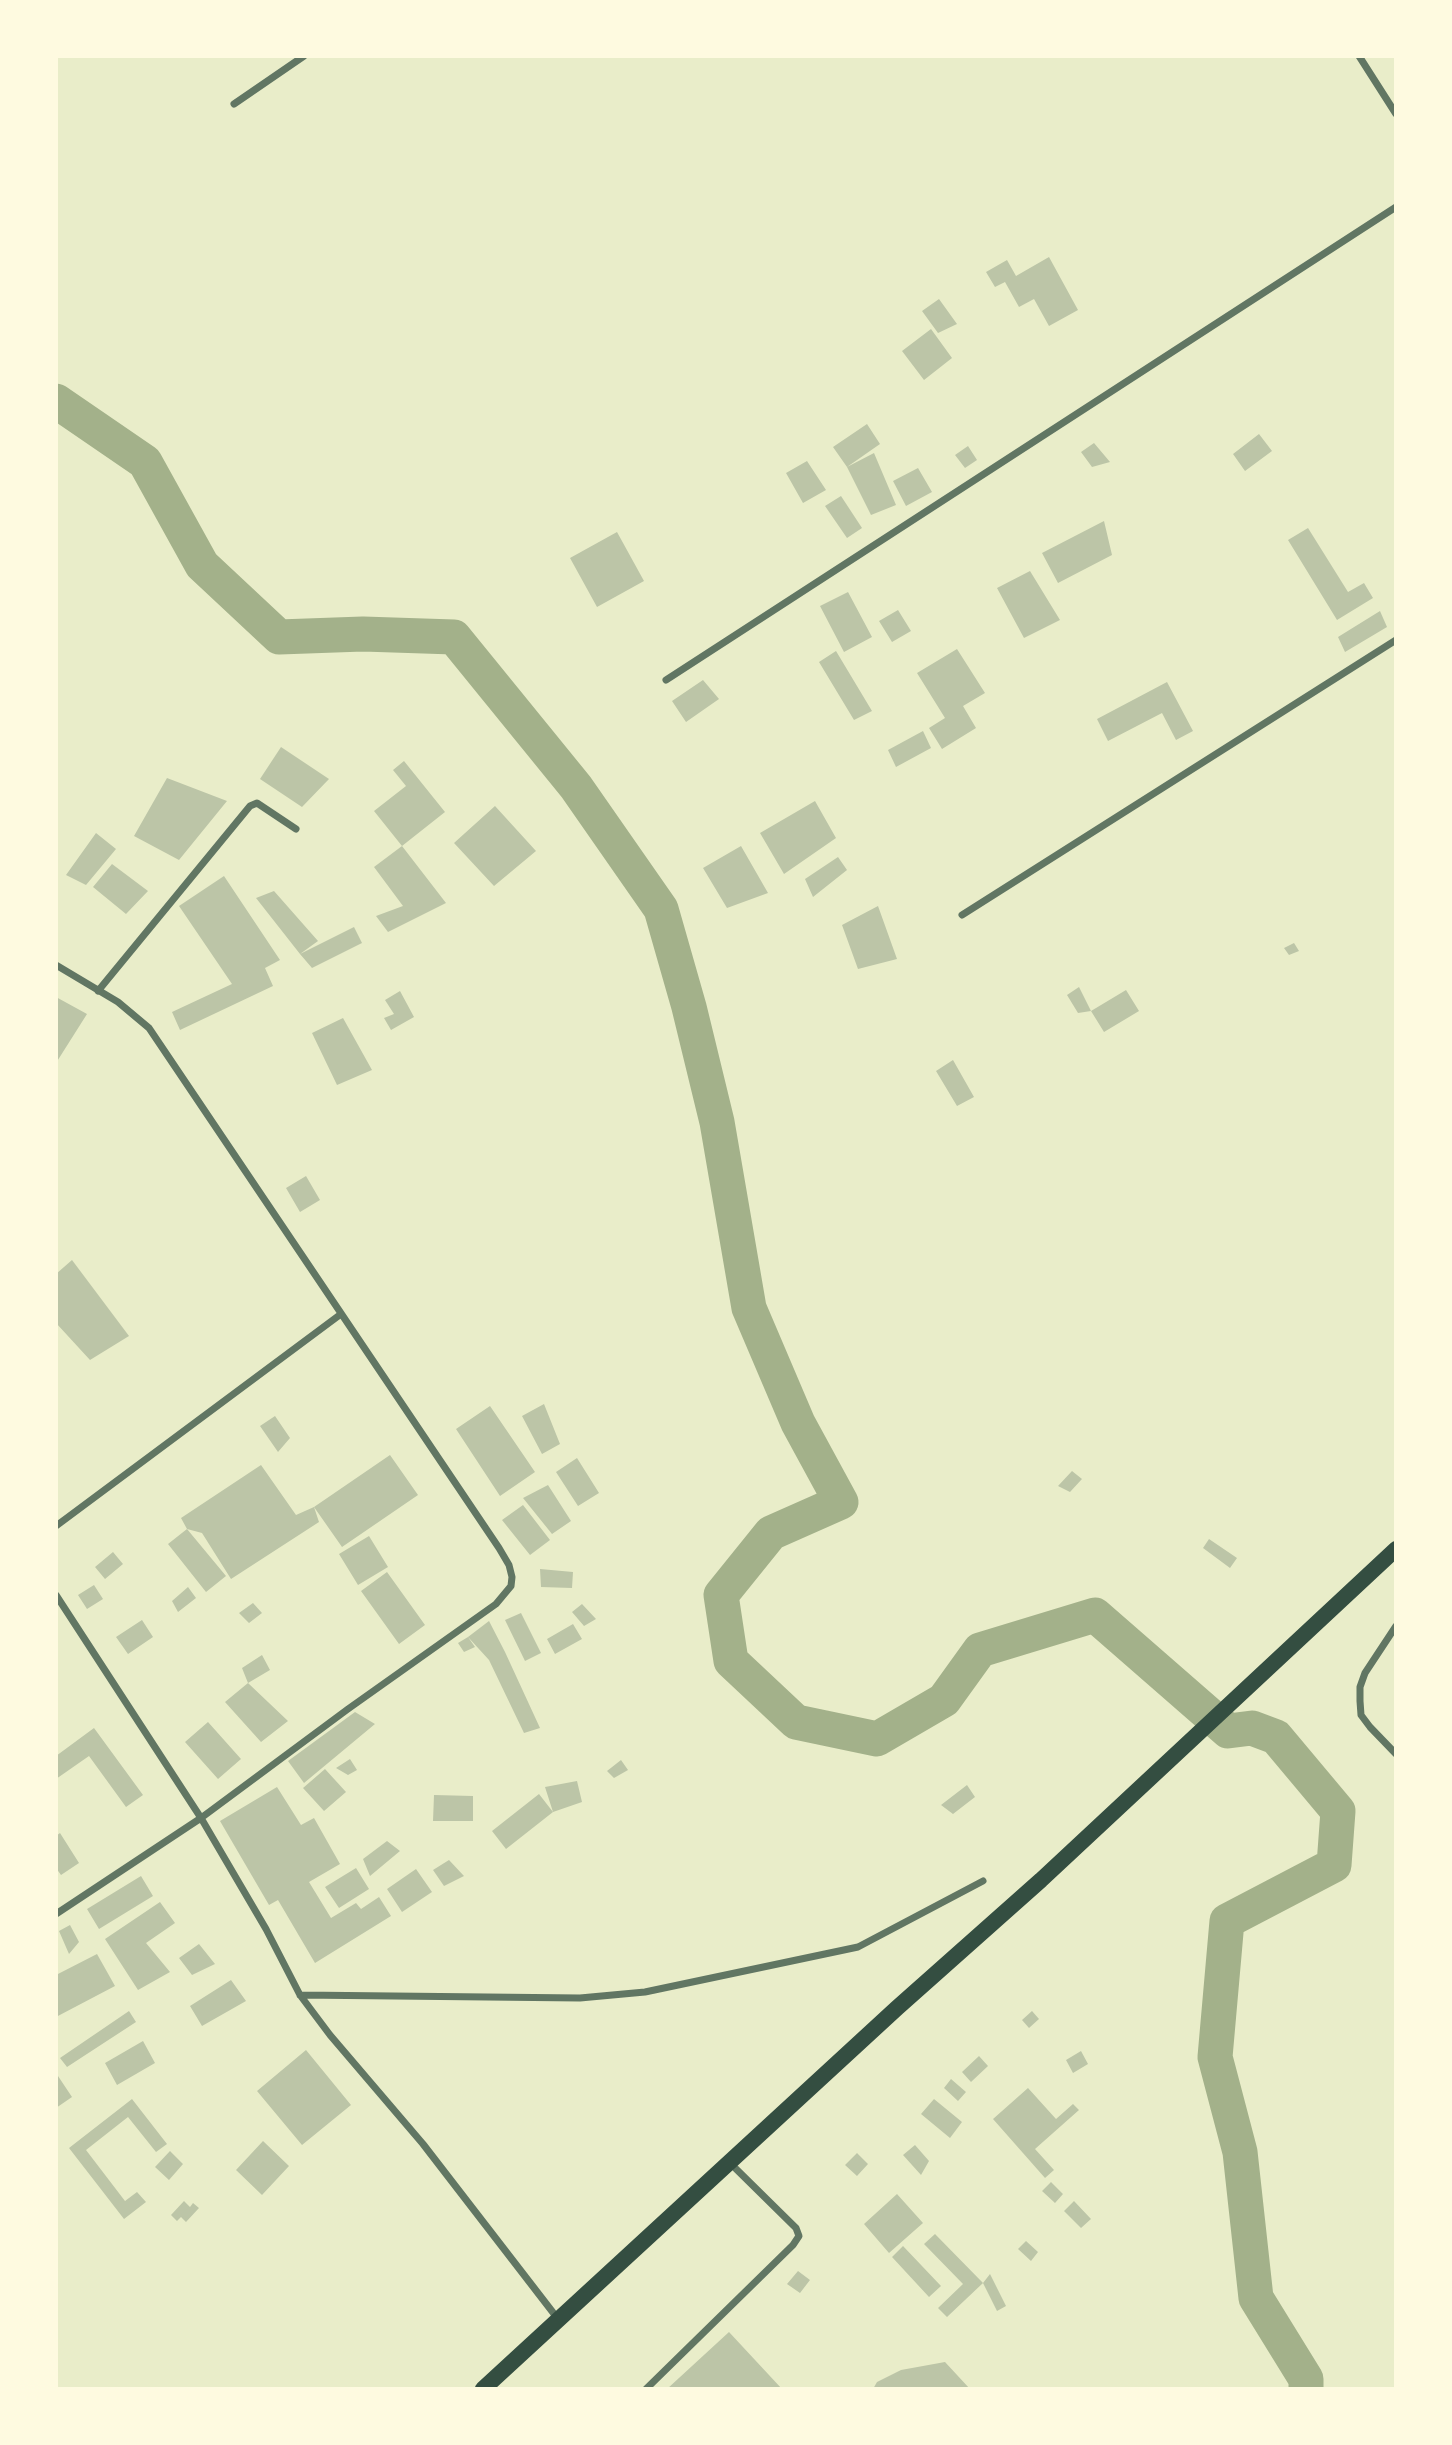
<!DOCTYPE html>
<html>
<head>
<meta charset="utf-8">
<style>
	body { margin:0 }
	#map { position:relative; width:1452px; height:2445px; overflow:hidden; background:#e9edc9; font-family:Commissioner,sans-serif }
	canvas { display:block }
	.frame { position:absolute; inset:0; border:58px solid #fefae0; pointer-events:none }
</style>
</head>
<body>
<div id="map">
<canvas width="1452" height="2445"></canvas>
<div class="frame"></div>
</div>
<script>
const context = document.querySelector('canvas').getContext('2d');
context.lineJoin = 'round';
function poly(rows) {
  const path = new Path2D();
  for (const r of rows) {
    path.moveTo(r[0], r[1]);
    for (let i = 2; i < r.length; i += 2) path.lineTo(r[i], r[i + 1]);
  }
  return path;
}
function stroke(path, color, width, dash) {
  context.strokeStyle = color;
  context.lineWidth = width;
  context.lineCap = dash ? 'butt' : 'round';
  context.setLineDash(dash || []);
  context.stroke(path);
}
function paint(path, color) {
  context.fillStyle = color;
  context.fill(path, 'evenodd');
}
stroke(poly([
	[56,401,145,462,202,565,279,637,363,634,454,637,576,787,661,909,689,1007,717,1122,749,1308,798,1423,841,1502,771,1533,721,1595,731,1661,796,1722,877,1739,944,1700,980,1650,1095,1615,1228,1731,1252,1728,1276,1737,1338,1811,1334,1865,1227,1921,1215,2057,1240,2152,1256,2298,1306,2379,1306,2389]
]), '#a3b18a', 35);
paint(poly([
	[1049,257,1078,310,1049,326,1034,299,1019,307,1005,282,995,287,986,272,1007,260,1016,276],
	[939,299,957,324,938,333,922,311],
	[931,329,952,358,924,380,902,351],
	[867,424,880,444,847,467,833,447],
	[1259,434,1272,451,1245,471,1233,454],
	[1094,443,1110,462,1092,467,1081,452],
	[968,446,977,460,965,468,955,455],
	[874,453,896,505,871,515,847,467],
	[807,461,826,490,803,503,786,473],
	[918,468,932,492,906,506,893,481],
	[841,496,862,528,847,538,825,506],
	[1104,521,1112,555,1058,583,1042,553],
	[1308,528,1348,592,1364,583,1373,598,1337,620,1288,540],
	[617,532,644,581,597,607,570,558],
	[1030,571,1060,620,1024,638,997,588],
	[848,592,872,637,844,652,820,606],
	[898,610,911,631,892,642,879,621],
	[1380,611,1387,627,1345,652,1338,637],
	[957,649,985,693,963,706,976,728,942,749,929,728,945,718,917,673],
	[836,651,872,711,854,720,819,662],
	[703,680,719,699,686,722,672,701],
	[1167,682,1193,731,1176,740,1162,713,1108,741,1097,719],
	[923,731,931,748,896,767,888,750],
	[281,747,329,779,302,807,260,779],
	[404,761,445,812,402,846,374,811,406,786,393,770],
	[167,778,227,801,179,860,134,836],
	[815,801,836,838,784,874,760,833],
	[495,806,536,851,494,886,454,843],
	[96,833,116,849,86,885,66,875],
	[402,846,446,903,388,932,376,916,403,906,374,867],
	[741,846,768,893,727,908,703,868],
	[838,857,847,870,813,897,805,879],
	[112,864,148,891,126,914,93,887],
	[224,876,280,960,265,968,273,986,180,1030,172,1012,232,984,179,906],
	[274,891,318,941,300,954,256,898],
	[878,906,897,959,858,969,842,925],
	[354,927,362,943,312,968,300,954],
	[1294,943,1299,951,1289,955,1284,948],
	[1079,987,1091,1011,1078,1013,1067,995],
	[1126,990,1139,1011,1104,1032,1091,1011],
	[400,991,414,1017,391,1030,384,1018,394,1014,385,1000],
	[56,997,87,1014,56,1063],
	[343,1018,372,1070,337,1085,312,1033],
	[953,1060,974,1097,957,1106,936,1071],
	[306,1176,320,1200,300,1212,286,1188],
	[72,1260,129,1336,90,1360,56,1323,56,1274],
	[544,1404,560,1444,542,1454,522,1416],
	[490,1406,535,1472,500,1496,456,1429],
	[275,1416,290,1438,278,1452,260,1426],
	[390,1455,418,1495,342,1547,314,1507],
	[577,1458,599,1493,578,1506,556,1472],
	[261,1465,296,1515,314,1507,319,1522,231,1579,202,1533,187,1529,181,1518],
	[1072,1471,1082,1479,1070,1492,1058,1486],
	[548,1485,571,1521,552,1534,523,1498],
	[523,1505,550,1540,530,1555,502,1520],
	[187,1529,226,1576,206,1592,168,1544],
	[369,1536,388,1567,358,1585,339,1554],
	[1209,1539,1237,1558,1230,1568,1203,1548],
	[113,1552,123,1564,105,1579,95,1567],
	[540,1569,573,1572,572,1588,541,1587],
	[387,1572,425,1625,399,1644,361,1591],
	[94,1585,103,1599,87,1609,78,1595],
	[188,1587,196,1598,178,1612,172,1601],
	[253,1603,262,1613,249,1623,239,1613],
	[582,1604,596,1619,584,1626,572,1612],
	[521,1613,541,1653,525,1661,505,1620],
	[142,1620,153,1637,128,1654,116,1637],
	[489,1621,505,1652,540,1728,524,1733,489,1660,468,1637],
	[573,1624,582,1639,555,1654,547,1639],
	[468,1637,475,1647,464,1652,458,1643],
	[262,1655,270,1670,248,1683,242,1668],
	[248,1683,288,1721,261,1742,225,1702],
	[355,1712,375,1724,304,1783,288,1761],
	[208,1722,241,1759,218,1779,185,1742],
	[94,1728,143,1795,126,1807,89,1756,56,1779,56,1756],
	[350,1759,357,1770,348,1775,336,1768],
	[621,1760,628,1770,614,1778,607,1771],
	[325,1769,346,1792,324,1811,303,1788],
	[577,1781,582,1802,553,1812,545,1787],
	[967,1785,975,1797,953,1814,941,1805],
	[277,1787,301,1825,314,1818,340,1864,309,1882,331,1918,356,1903,361,1909,379,1897,391,1916,315,1963,278,1900,269,1905,220,1821],
	[539,1794,553,1812,506,1849,492,1831],
	[434,1795,473,1796,473,1821,433,1821],
	[60,1833,79,1863,61,1875,56,1868,56,1836],
	[387,1841,400,1851,370,1876,363,1859],
	[449,1860,464,1876,444,1886,433,1870],
	[356,1868,369,1889,339,1908,325,1887],
	[416,1869,432,1892,402,1912,387,1889],
	[141,1876,153,1896,99,1929,87,1909],
	[160,1902,175,1923,146,1943,170,1972,138,1990,105,1939],
	[70,1925,79,1942,69,1954,59,1931],
	[199,1944,215,1964,192,1975,179,1958],
	[97,1954,115,1986,56,2017,56,1975],
	[231,1980,246,2001,202,2026,190,2006],
	[129,2011,136,2022,67,2067,60,2058],
	[1032,2011,1039,2019,1029,2028,1022,2020],
	[143,2041,155,2063,117,2085,105,2063],
	[306,2050,351,2105,302,2145,257,2091],
	[1081,2051,1088,2064,1073,2073,1066,2060],
	[979,2056,988,2066,971,2082,962,2072],
	[58,2076,72,2097,56,2108,56,2078],
	[951,2079,966,2092,958,2101,944,2088],
	[1028,2088,1056,2119,1073,2104,1079,2110,1035,2149,1054,2170,1045,2178,993,2119],
	[132,2099,167,2144,156,2152,128,2117,86,2150,125,2201,137,2192,146,2202,124,2219,69,2148],
	[934,2099,962,2122,950,2138,921,2114],
	[263,2141,289,2166,262,2195,236,2170],
	[915,2145,929,2161,921,2175,903,2155],
	[170,2151,183,2164,169,2180,155,2167],
	[857,2153,868,2164,857,2176,845,2165],
	[1051,2182,1063,2194,1055,2203,1042,2191],
	[897,2194,923,2223,889,2253,864,2224],
	[184,2201,190,2207,193,2203,199,2208,186,2222,181,2217,177,2221,171,2215],
	[1074,2201,1091,2219,1081,2228,1064,2211],
	[935,2234,983,2283,947,2317,938,2308,963,2284,924,2244],
	[1026,2241,1038,2252,1031,2261,1018,2249],
	[903,2246,941,2286,929,2297,892,2257],
	[798,2271,810,2280,800,2293,787,2284],
	[990,2274,1006,2306,997,2311,983,2283],
	[729,2332,782,2389,667,2389],
	[945,2362,970,2389,873,2389,877,2382,901,2370]
]), '#bcc5a7');
stroke(poly([
	[1359,56,1396,114],
	[234,104,304,56],
	[666,680,1396,207],
	[962,915,1396,640],
	[56,965,118,1002,149,1028,499,1548,509,1565,512,1577,511,1586,496,1604,348,1709,201,1818,56,1914],
	[98,991,250,806,257,803,296,829],
	[56,1526,341,1314],
	[56,1595,201,1818,266,1929,300,1995,330,2035,423,2144,558,2319],
	[1396,1626,1365,1673,1360,1687,1360,1701,1361,1715,1370,1727,1396,1754],
	[300,1995,580,1998,645,1992,858,1947,983,1881],
	[646,2389,793,2245,799,2236,796,2228,730,2163]
]), '#617663', 7);
stroke(poly([
	[483,2389,897,2008,1041,1880,1396,1549]
]), '#344e41', 16);
</script>
</body>
</html>
